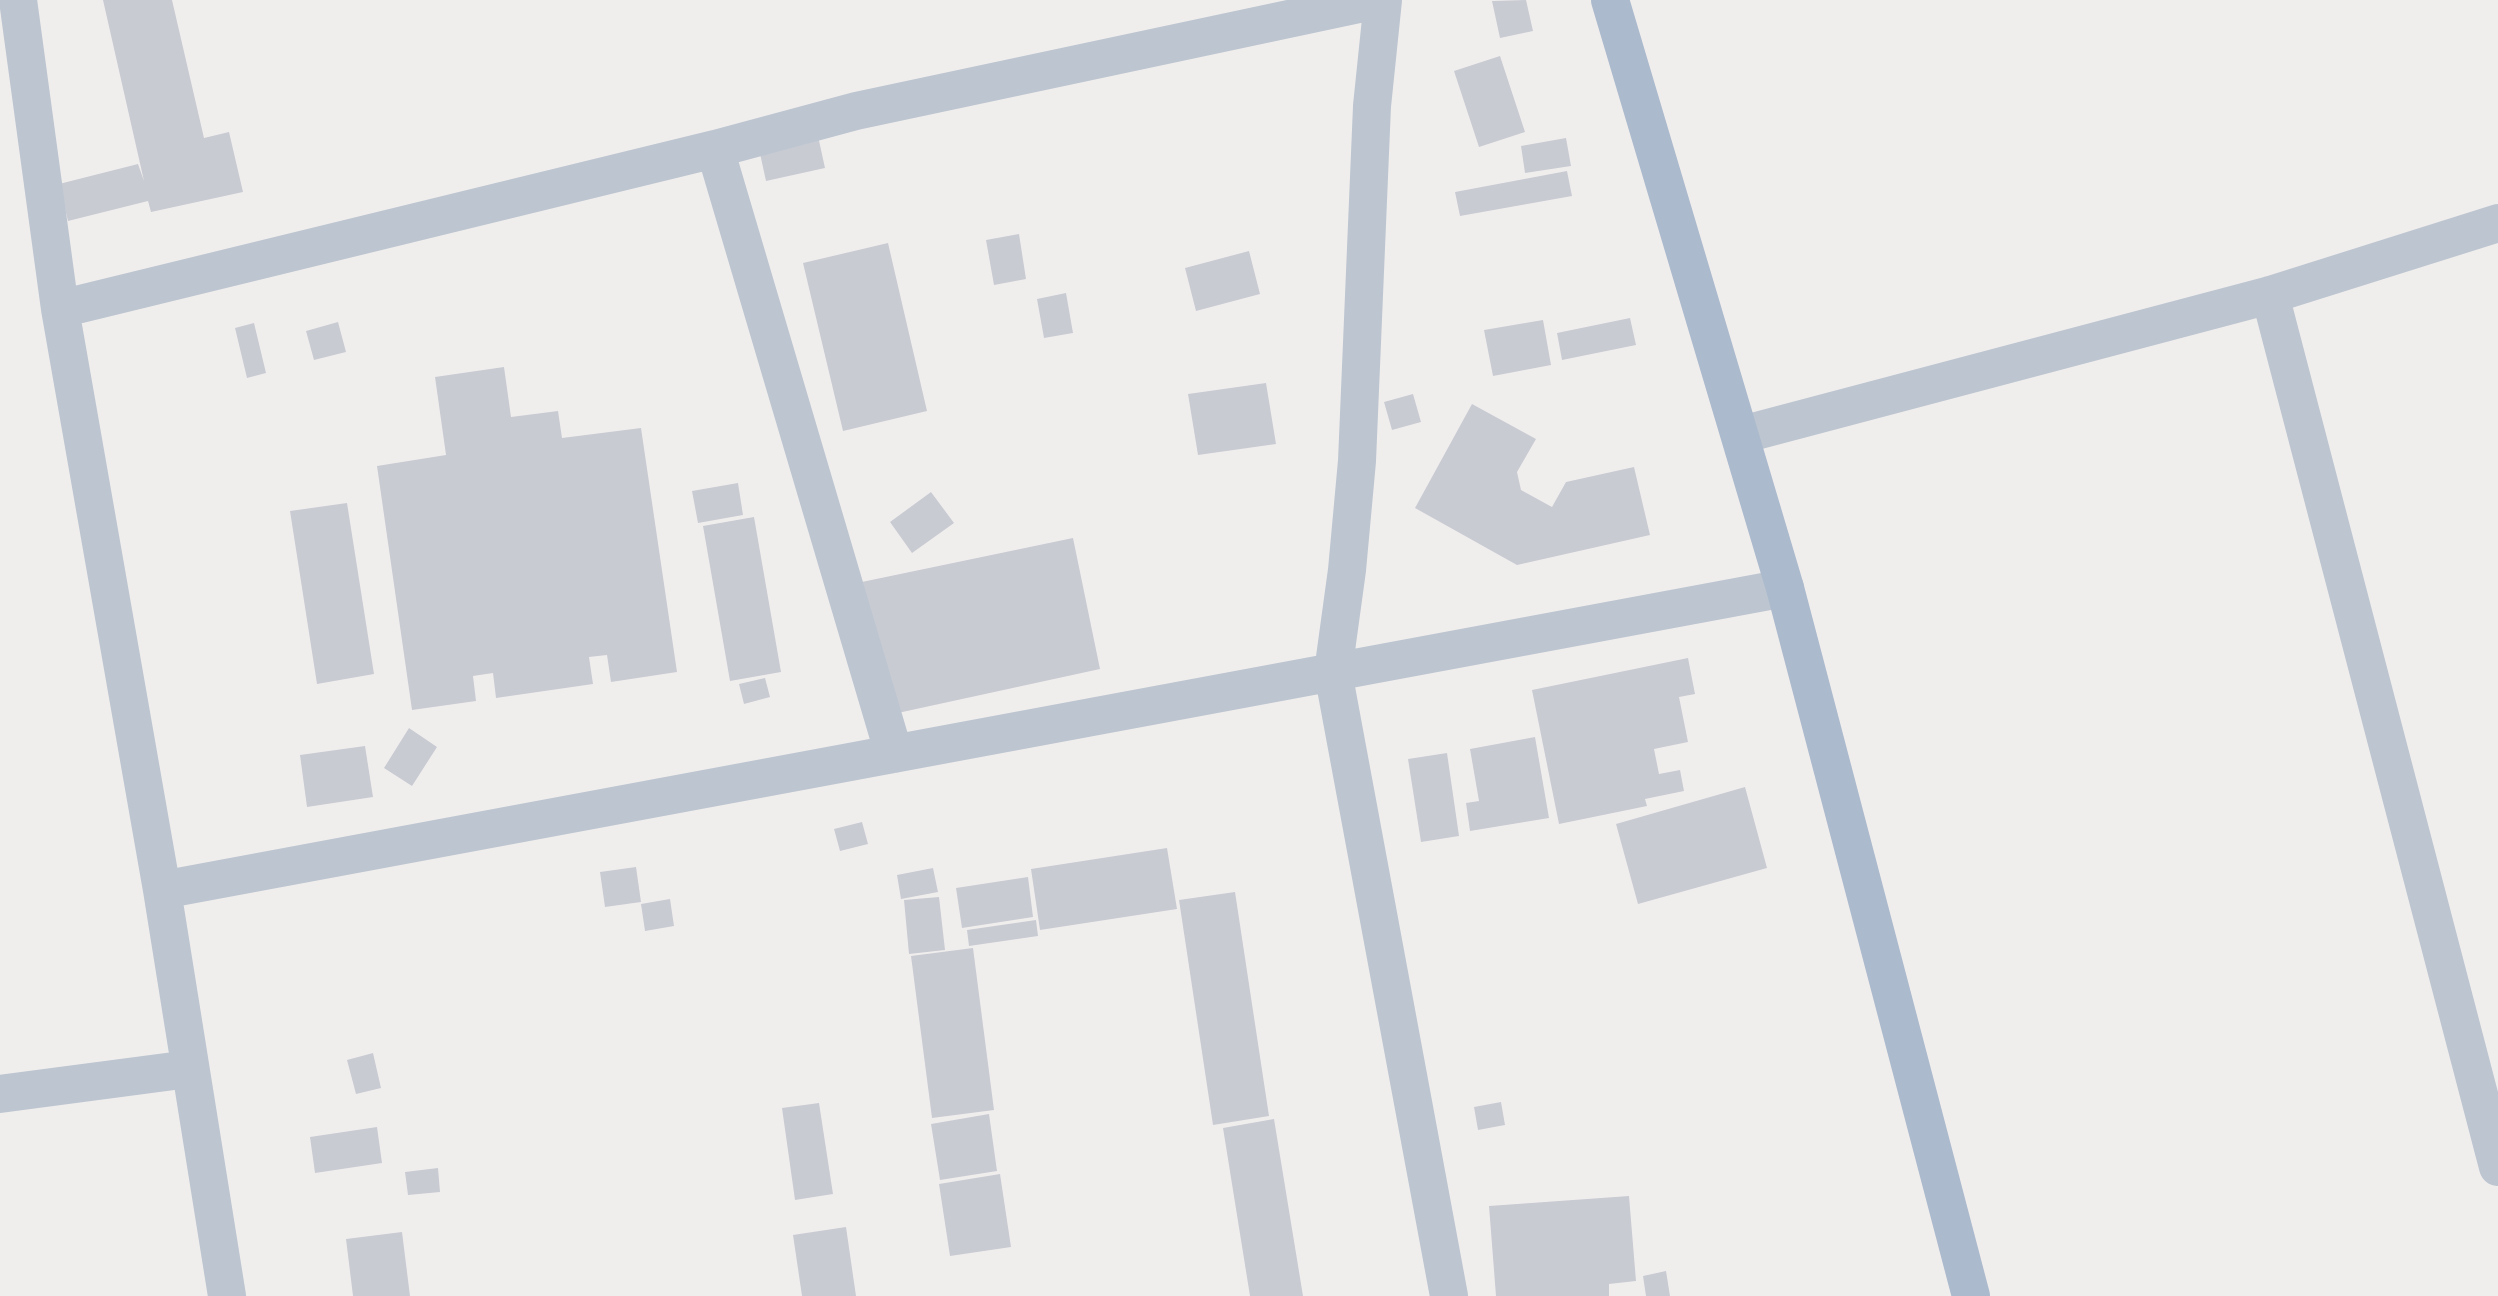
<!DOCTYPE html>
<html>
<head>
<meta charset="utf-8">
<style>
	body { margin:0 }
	canvas { display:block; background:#f0eded }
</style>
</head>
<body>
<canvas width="2498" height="1296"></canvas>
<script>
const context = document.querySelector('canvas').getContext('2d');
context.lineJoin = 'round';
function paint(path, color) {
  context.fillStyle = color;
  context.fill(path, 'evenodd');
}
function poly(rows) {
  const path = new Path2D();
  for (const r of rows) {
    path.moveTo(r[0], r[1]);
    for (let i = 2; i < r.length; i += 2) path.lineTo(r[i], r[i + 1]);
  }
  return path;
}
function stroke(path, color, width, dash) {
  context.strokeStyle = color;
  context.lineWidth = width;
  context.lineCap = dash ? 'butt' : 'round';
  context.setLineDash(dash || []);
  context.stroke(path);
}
paint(poly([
	[103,0,172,0,204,138,229,132,243,192,151,212,148,201,68,221,59,184,138,164,144,181],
	[1526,0,1533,31,1500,38,1492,1],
	[1500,56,1525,132,1479,147,1454,71],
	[818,136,825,168,766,181,759,149],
	[1566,138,1571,166,1525,173,1521,146],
	[1567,171,1572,196,1460,216,1455,192],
	[1019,234,1026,279,994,285,986,240],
	[888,243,927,411,843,431,803,263],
	[1249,251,1260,294,1196,311,1185,268],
	[1066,293,1073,333,1044,338,1037,299],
	[1630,318,1636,345,1562,360,1557,333],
	[1543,320,1551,365,1493,376,1484,330],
	[338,322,346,352,314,360,306,331],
	[254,323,266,373,247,378,235,328],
	[504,367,511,417,558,411,562,438,641,428,677,672,611,682,607,655,589,657,593,684,496,698,493,673,473,676,476,701,412,710,377,466,446,455,435,377],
	[1266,383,1276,444,1198,455,1188,394],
	[1413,394,1421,422,1392,430,1384,402],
	[1472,404,1536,439,1517,472,1521,490,1552,507,1566,482,1634,467,1650,535,1517,565,1415,508],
	[738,483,743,515,698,523,692,491],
	[931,492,954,523,912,553,890,522],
	[347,503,374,674,317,684,290,511],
	[754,517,781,672,730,681,703,526],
	[1073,538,1100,669,884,716,857,583],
	[1688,658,1695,694,1679,697,1688,742,1654,749,1659,774,1680,770,1684,791,1645,799,1647,806,1559,824,1532,690],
	[765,678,770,697,744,704,739,684],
	[409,728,437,747,412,786,384,768],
	[1535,737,1549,818,1470,831,1466,803,1479,801,1470,749],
	[365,746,373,797,307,807,300,755],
	[1447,753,1459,836,1421,842,1408,759],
	[1745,787,1767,868,1638,904,1616,824],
	[862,822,868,844,840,851,834,829],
	[1167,848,1177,909,1040,930,1031,869],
	[636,867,641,902,605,907,600,872],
	[933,868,938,892,901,899,897,875],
	[1028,877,1033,917,962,928,956,888],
	[1235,892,1269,1116,1213,1125,1179,900],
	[939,897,945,950,909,954,904,900],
	[670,899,674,926,645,931,641,904],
	[1036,920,1038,936,969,946,967,930],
	[973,948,994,1110,932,1118,911,956],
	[373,1053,381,1088,356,1094,347,1060],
	[1501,1102,1505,1125,1478,1130,1474,1107],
	[819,1103,833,1194,795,1200,782,1108],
	[989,1114,997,1171,940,1180,931,1124],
	[1274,1119,1303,1296,1250,1296,1223,1128],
	[377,1127,382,1163,315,1173,310,1137],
	[438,1168,440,1192,408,1195,405,1172],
	[1000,1174,1011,1247,950,1256,939,1184],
	[1629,1196,1636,1281,1609,1284,1609,1296,1496,1296,1489,1206],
	[846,1227,856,1296,802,1296,793,1235],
	[402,1232,410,1296,353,1296,346,1239],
	[1666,1271,1670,1296,1646,1296,1643,1276]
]), '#c9cbd3');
stroke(poly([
	[18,0,60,309,162,890,227,1296],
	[1383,0,1372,106,1357,461,1347,570,1333,672,1449,1296],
	[715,149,894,754],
	[2270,295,2498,1167],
	[60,309,715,149,856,111,1378,0],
	[1741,435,2270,295,2498,223],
	[162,890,1785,588],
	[0,1094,189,1069]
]), '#bdc6d0', 38);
stroke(poly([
	[1610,0,1785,588,1971,1296]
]), '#acbacd', 38);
</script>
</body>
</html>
